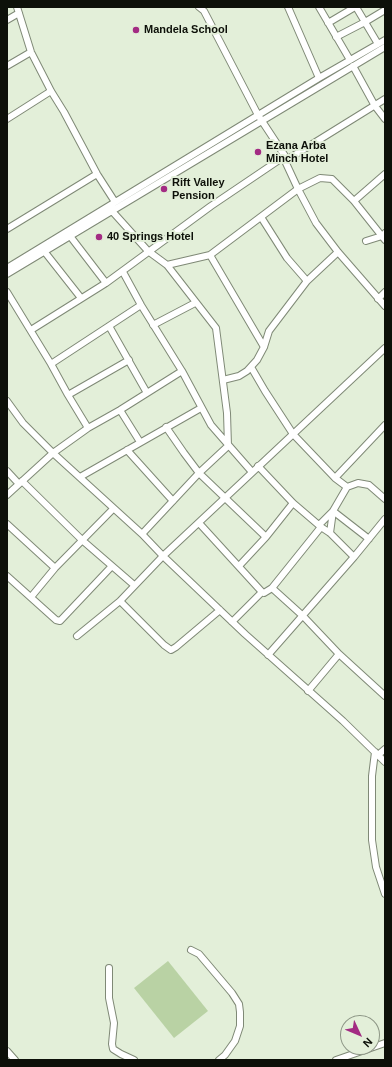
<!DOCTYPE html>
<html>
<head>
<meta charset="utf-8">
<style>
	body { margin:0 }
	#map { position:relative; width:392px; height:1067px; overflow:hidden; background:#e3efd9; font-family:Arial,sans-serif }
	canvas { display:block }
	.frame { position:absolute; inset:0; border:8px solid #0d1009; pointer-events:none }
	.north { position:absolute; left:340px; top:1015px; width:40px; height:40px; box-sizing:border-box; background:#e3efd9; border:1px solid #8d9686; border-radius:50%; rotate:134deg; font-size:11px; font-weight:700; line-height:16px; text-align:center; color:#0d1009 }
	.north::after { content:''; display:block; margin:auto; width:14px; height:18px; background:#a32b83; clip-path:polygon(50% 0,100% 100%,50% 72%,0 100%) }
</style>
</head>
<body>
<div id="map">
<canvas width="392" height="1067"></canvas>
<div class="frame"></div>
<div class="north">N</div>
</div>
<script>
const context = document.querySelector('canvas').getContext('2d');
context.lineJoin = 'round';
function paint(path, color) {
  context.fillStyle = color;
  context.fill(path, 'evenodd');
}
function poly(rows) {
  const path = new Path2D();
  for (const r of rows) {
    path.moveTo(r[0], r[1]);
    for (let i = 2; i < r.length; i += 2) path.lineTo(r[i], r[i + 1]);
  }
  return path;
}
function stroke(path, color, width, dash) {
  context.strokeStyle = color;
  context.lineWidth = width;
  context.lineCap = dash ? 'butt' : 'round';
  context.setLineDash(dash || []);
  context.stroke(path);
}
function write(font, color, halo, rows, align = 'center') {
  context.font = font + ' Arial,sans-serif';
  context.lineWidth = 4;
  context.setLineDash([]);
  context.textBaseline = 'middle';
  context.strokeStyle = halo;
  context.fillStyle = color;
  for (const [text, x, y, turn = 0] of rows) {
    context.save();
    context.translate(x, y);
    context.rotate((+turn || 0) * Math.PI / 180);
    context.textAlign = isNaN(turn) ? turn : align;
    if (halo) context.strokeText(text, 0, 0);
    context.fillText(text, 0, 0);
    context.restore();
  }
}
paint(poly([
	[168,961,208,1011,174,1038,134,988]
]), '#b9d2a4');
const minor = poly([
	[17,7,31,52,51,91,64,112,97,174,115,202],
	[199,7,204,11,258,115,285,156,285,161,298,189,316,223,338,252,385,306],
	[288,7,319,78],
	[319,7,350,60],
	[356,7,378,44],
	[7,20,19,13],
	[328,23,355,7],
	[336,37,365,22,385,10],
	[7,66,31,52],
	[353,66,375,106,385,119],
	[7,119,51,91],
	[285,161,385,99],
	[354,201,385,174],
	[112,211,148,251,167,265,216,328,227,413,228,446,199,473,142,534],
	[261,217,287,258,307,281],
	[7,229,97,174],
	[70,236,106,283],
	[366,241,382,236,385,233],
	[44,251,81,298],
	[210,255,264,347],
	[167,265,210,255,298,189,320,178,332,179,354,201,385,240],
	[7,268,319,78,385,40],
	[123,272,141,305,182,371,211,425,252,472],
	[7,274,385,47],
	[7,292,51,364,68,395,88,428],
	[378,299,385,292],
	[153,325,195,303],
	[109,326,147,393],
	[31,330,106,283,211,206,285,156],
	[51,364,141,305],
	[251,367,265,391,293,434,335,478,347,487],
	[223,380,239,376,247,371,257,360,264,347,269,331,307,281,338,252],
	[68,395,129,360],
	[7,401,23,423,53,453,142,534,163,556,245,634,343,721,385,762],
	[120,410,140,442],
	[166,427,184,453,199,473,266,537],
	[127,450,173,501],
	[258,466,293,503,321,527,330,533,354,557],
	[7,471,19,484],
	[80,477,201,408],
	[335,478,385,425],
	[22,481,82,540,134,585],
	[7,495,53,453,88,428,120,410,182,371],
	[333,511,369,539],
	[199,523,262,592,264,593,272,588,303,616,339,654,308,691],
	[7,524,55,568],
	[319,525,333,511,347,487,358,483,369,485,385,499],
	[330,533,333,511],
	[239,566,266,537,293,503],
	[7,576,56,620,60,621,112,566],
	[272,588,321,527],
	[31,597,55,568,113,509],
	[120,601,164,645,171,650,176,647,220,610],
	[232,622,262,592],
	[77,636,120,601,163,556,385,348],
	[339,654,385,696],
	[268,655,354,557,385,519],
	[375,752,372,776,372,840,376,867,385,894],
	[378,755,385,749],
	[191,950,199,954,232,993,239,1004,240,1012,240,1026,235,1041,225,1055,219,1060],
	[109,968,109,998,114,1023,112,1044,113,1049,121,1054,134,1060],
	[7,1051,15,1060],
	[336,1060,385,1043]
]);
stroke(minor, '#7f8976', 8);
stroke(minor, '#fff', 6);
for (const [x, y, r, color] of [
	[136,30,4,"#a32b83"],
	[258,152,4,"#a32b83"],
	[164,189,4,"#a32b83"],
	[99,237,4,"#a32b83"]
]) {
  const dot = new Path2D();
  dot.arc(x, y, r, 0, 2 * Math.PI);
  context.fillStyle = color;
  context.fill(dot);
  stroke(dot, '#e3efd9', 1.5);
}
write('bold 11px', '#0d1009', '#e3efd9', [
	["Mandela School",144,30],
	["Ezana Arba",266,146],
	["Minch Hotel",266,159],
	["Rift Valley",172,183],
	["Pension",172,196],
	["40 Springs Hotel",107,237]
], 'left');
</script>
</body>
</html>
